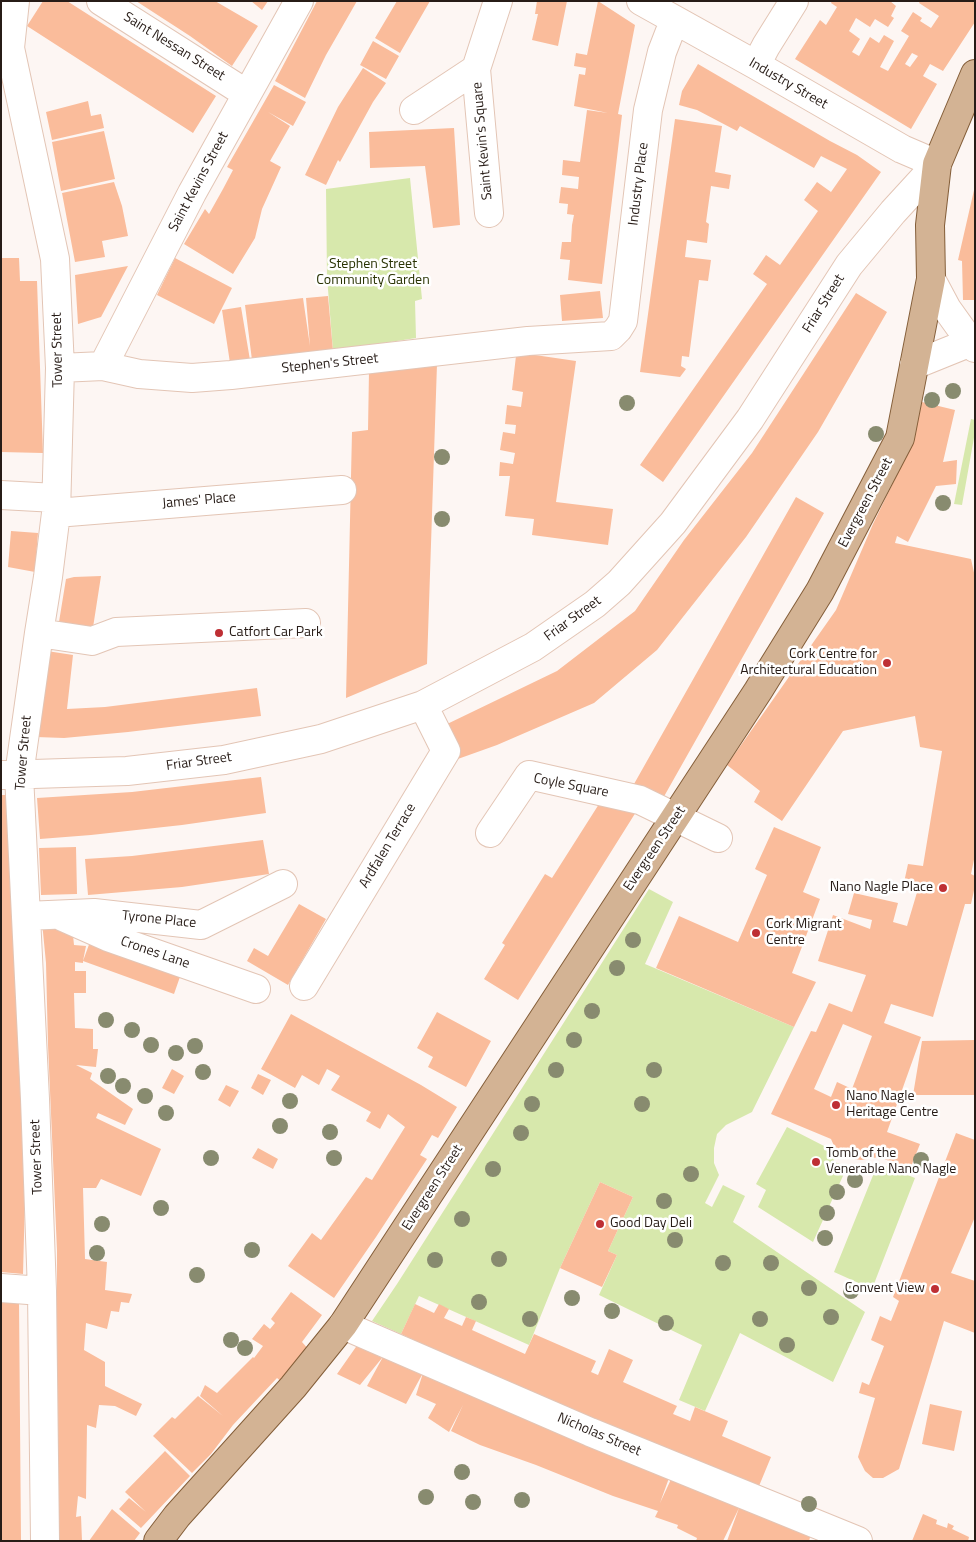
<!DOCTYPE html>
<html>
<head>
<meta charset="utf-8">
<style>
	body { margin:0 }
	#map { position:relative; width:976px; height:1542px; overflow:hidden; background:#fdf6f3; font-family:"Titillium Web",sans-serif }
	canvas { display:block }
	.frame { position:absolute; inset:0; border:2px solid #271c17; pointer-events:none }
</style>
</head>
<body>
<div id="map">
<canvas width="976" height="1542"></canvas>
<div class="frame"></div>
</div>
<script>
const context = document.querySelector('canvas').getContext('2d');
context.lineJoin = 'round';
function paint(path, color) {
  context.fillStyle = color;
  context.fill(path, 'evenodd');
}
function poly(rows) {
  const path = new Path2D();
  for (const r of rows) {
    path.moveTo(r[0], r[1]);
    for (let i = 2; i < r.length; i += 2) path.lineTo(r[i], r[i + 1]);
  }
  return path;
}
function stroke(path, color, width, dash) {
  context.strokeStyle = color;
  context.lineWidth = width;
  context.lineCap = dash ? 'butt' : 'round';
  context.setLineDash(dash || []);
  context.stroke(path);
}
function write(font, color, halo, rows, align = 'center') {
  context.font = font + ' "Titillium Web",sans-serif';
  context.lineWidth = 5;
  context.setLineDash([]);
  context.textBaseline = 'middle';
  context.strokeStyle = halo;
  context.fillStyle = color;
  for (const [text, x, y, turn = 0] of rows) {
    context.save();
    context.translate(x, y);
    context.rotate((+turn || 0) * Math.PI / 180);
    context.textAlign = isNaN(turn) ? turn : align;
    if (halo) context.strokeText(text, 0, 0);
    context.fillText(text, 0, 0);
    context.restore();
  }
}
paint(poly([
	[410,178,422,299,415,301,416,338,333,351,327,277,326,189],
	[971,419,975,420,975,432,962,505,954,504],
	[649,889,673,902,645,964,794,1027,752,1112,726,1125,717,1134,714,1148,714,1163,719,1175,705,1203,712,1207,723,1185,745,1196,733,1222,865,1312,833,1382,740,1333,705,1411,679,1400,702,1345,599,1295,617,1255,608,1251,633,1197,600,1182,560,1268,529,1345,419,1296,401,1334,372,1321,397,1284],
	[787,1127,826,1147,835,1162,847,1167,813,1242,758,1207,766,1190,756,1184],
	[878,1163,915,1178,872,1289,834,1272]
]), '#d7e8ac');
paint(poly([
	[43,1,67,1,216,96,193,133,27,26],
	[136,1,215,1,258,26,232,66,190,36],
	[251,1,268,1,262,10],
	[317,1,357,1,326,55,305,98,275,81],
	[397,1,430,1,400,53,375,38],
	[537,1,567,1,558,46,532,40,538,14,535,14],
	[598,1,635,25,618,114,622,115,602,284,568,280,570,260,560,259,562,242,571,242,572,225,574,215,567,214,568,204,559,203,561,187,578,189,579,177,562,175,563,160,580,162,587,110,608,113,574,106,579,74,585,75,586,68,574,66,576,53,587,55],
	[832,1,890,1,896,6,891,16,894,18,888,27,875,19,870,27,856,18,849,31,860,39,852,52,859,56,870,37,879,43,884,35,894,41,880,67,888,71,909,36,901,31,913,12,922,18,920,21,931,28,939,16,919,3,920,1,975,1,975,22,943,71,930,64,923,76,937,84,911,129,795,59,820,20,826,25,837,7,831,3],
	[912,53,918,56,910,67,905,64],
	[373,41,399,56,386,79,360,65],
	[698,64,830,141,857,155,881,172,663,482,640,465,767,284,753,274,766,255,780,265,818,211,804,200,817,182,831,192,847,169,821,156,814,168,740,126,737,131,697,110,679,105,682,91],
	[363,68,386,83,373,102,340,162,338,160,326,185,305,175,338,107],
	[274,85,306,102,293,126,268,112,290,126,270,161,281,167,262,209,255,238,233,274,184,244,205,209,209,214,223,189,233,170,227,167],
	[88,101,91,116,101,114,104,128,52,140,46,112],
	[675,119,722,126,715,172,731,175,729,189,711,186,706,222,709,224,707,243,687,240,685,257,711,260,708,281,699,280,689,357,682,356,681,366,686,369,680,377,640,372],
	[454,128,460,225,433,228,425,166,370,168,369,132],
	[104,131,115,179,61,191,52,142],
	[114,182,122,206,128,236,102,241,105,257,75,262,62,193],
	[974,190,975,300,963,300,962,261,958,260],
	[1,258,19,258,20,281,37,281,43,453,1,452],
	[175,258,232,288,214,324,157,295],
	[128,266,101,317,78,324,75,275],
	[600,291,603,318,562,321,560,295],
	[856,293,887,312,818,432,746,537,657,650,594,703,497,745,455,760,443,726,557,671,635,611,684,540,752,453],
	[328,296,333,351,252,360,245,305,303,298,310,346,306,298],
	[241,307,250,360,230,363,222,310],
	[528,354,576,361,556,502,613,509,608,545,532,535,534,519,505,516,510,476,499,476,500,462,513,464,515,453,500,450,503,432,515,434,516,425,505,424,507,405,521,407,523,392,512,390,516,356],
	[437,364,427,664,346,698,352,432,368,430,369,371],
	[922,402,955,410,943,462,957,460,956,484,936,486,908,542,897,536,895,543,971,559,975,577,975,855,971,874,975,876,975,886,971,904,965,904,933,1017,891,1004,884,1023,921,1037,887,1132,920,1144,910,1169,879,1157,861,1160,839,1157,831,1139,771,1114,811,1031,816,1032,829,1003,852,1012,866,975,818,961,833,915,870,929,872,920,848,914,854,893,898,903,893,922,907,926,918,889,903,887,908,864,923,866,942,751,920,747,915,716,843,731,782,821,754,802,760,791,727,765,836,610,873,524,909,450],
	[843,1024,872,1036,852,1089,837,1082,831,1097,814,1089],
	[796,497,824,513,662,800,634,784],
	[11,531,38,533,35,572,8,567],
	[101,576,92,634,58,628,66,579,74,577],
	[47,651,73,655,67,709,105,707,257,688,261,716,128,732,64,738,36,737],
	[261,777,266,813,182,825,91,835,40,839,37,798,132,792],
	[606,793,636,812,518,1000,484,979,505,945,502,943,545,874,552,878],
	[1,795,6,795,27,1120,23,1274,1,1272],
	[774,827,821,847,803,892,820,899,792,973,816,982,794,1027,656,968,679,916,738,942,767,875,755,869],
	[263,840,269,874,182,887,88,895,85,859,132,856],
	[76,847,77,894,41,895,39,848],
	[299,904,326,919,288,985,247,961,254,948,268,956],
	[42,922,73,935,74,945,86,946,83,961,91,939,182,971,174,994,83,961,83,963,75,962,75,971,86,971,86,993,74,993,75,1028,93,1029,93,1049,98,1049,96,1067,76,1065,92,1073,90,1079,133,1109,125,1125,98,1113,96,1118,161,1149,141,1196,101,1179,96,1188,83,1188,85,1259,107,1262,105,1290,132,1294,129,1303,121,1302,119,1312,111,1311,107,1329,86,1323,84,1350,105,1362,105,1386,142,1404,136,1416,115,1406,99,1405,96,1428,87,1425,86,1499,78,1496,76,1517,81,1516,82,1541,57,1541,57,1251,48,1045,46,963],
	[437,1012,491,1041,466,1087,428,1067,433,1057,417,1048],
	[291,1014,421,1085,457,1107,438,1138,432,1135,420,1155,427,1159,376,1237,334,1298,288,1266,312,1233,321,1240,366,1177,372,1180,405,1127,388,1114,380,1129,366,1121,371,1112,331,1090,340,1076,327,1069,319,1085,302,1075,295,1088,261,1069],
	[975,1040,975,1095,913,1095,922,1041],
	[172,1069,184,1076,174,1094,162,1088],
	[258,1074,271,1080,263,1095,251,1088],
	[226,1085,239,1091,230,1107,218,1100],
	[956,1133,975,1140,975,1217,951,1273,975,1281,975,1333,944,1321,899,1469,883,1478,873,1478,865,1471,858,1457,875,1398,859,1393,862,1382,869,1385,884,1346,871,1340,880,1316,891,1321,899,1301,893,1297],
	[258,1148,278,1159,273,1169,252,1158],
	[600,1182,633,1197,608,1251,617,1255,602,1287,560,1268],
	[291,1292,322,1315,302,1342,310,1351,283,1383,277,1378,233,1425,211,1454,192,1473,153,1436,172,1417,175,1419,198,1396,223,1416,200,1396,205,1385,217,1393,253,1357,254,1358,263,1346,252,1339,264,1324,270,1329,275,1323,271,1319],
	[1,1302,19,1302,21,1541,1,1541],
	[415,1304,434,1313,439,1304,449,1309,444,1318,462,1326,466,1317,476,1321,472,1330,525,1354,534,1334,596,1361,591,1372,598,1375,609,1349,633,1360,623,1382,677,1406,673,1414,690,1421,695,1407,728,1421,722,1436,771,1457,759,1486,496,1379,401,1334],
	[358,1344,382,1358,360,1385,337,1374],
	[384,1355,423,1373,406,1404,367,1386],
	[423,1373,669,1478,660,1503,673,1475,811,1534,809,1541,727,1541,739,1508,723,1541,696,1541,697,1538,677,1528,678,1525,655,1517,658,1511,613,1496,536,1465,480,1445,451,1431,463,1405,449,1432,428,1418,436,1404,416,1395],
	[930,1404,962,1411,954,1451,922,1444],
	[165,1451,190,1476,141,1528,119,1509,129,1498,146,1512,125,1492],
	[112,1509,140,1533,134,1541,89,1541],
	[923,1514,937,1520,936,1524,947,1528,948,1523,954,1526,952,1529,969,1537,968,1541,912,1541]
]), '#fabc9b');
const minor = poly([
	[15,1,10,48,55,259,60,368,56,513,48,577,39,633,19,775,35,1099,42,1291,45,1541],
	[101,1,247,94],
	[756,65,766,46,794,1],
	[414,110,476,69],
	[489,213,476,69,498,1],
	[931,279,947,309,975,348],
	[914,365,971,342],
	[103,366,192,193,299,1],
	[60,368,103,366,139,374,192,378,231,375,528,341,611,336,618,329,623,321,648,110,662,52,674,21],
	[1,495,56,498],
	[56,513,342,490],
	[39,633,92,641,116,632,306,623],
	[2,775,127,771,224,760,321,739,423,705,533,647,595,604,619,583,673,523,750,419,849,265,893,212,937,164,902,149,756,65,641,1],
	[490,833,529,775,640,800,718,838],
	[26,916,94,913,201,925,283,884],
	[63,917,108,937,256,989],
	[304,986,446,751,423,705],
	[1,1288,42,1291],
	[343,1325,590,1432,858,1541]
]);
const major = poly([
	[158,1541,177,1516,293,1387,343,1325,758,691,820,591,900,438,931,279,930,225,937,164,975,74]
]);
stroke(minor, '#e3c5b5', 30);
stroke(major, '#845e39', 30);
stroke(minor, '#fff', 28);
stroke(major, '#d3b394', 28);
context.fillStyle = '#888b6f';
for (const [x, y] of [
	[953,391],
	[932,400],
	[627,403],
	[876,434],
	[442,457],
	[943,503],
	[442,519],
	[633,940],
	[617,968],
	[592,1011],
	[106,1020],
	[132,1030],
	[574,1040],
	[151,1045],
	[195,1046],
	[176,1053],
	[556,1070],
	[654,1070],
	[203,1072],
	[108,1076],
	[123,1086],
	[145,1096],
	[290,1101],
	[532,1104],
	[642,1104],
	[166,1113],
	[280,1126],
	[330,1132],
	[521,1133],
	[211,1158],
	[334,1158],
	[921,1160],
	[493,1169],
	[691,1174],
	[855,1180],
	[837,1192],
	[664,1201],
	[161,1208],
	[827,1213],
	[462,1219],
	[102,1224],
	[825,1238],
	[675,1240],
	[252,1250],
	[97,1253],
	[499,1259],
	[435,1260],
	[723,1263],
	[771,1263],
	[197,1275],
	[809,1288],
	[851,1291],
	[572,1298],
	[479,1302],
	[612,1311],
	[831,1317],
	[530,1319],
	[760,1319],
	[666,1323],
	[231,1340],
	[787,1345],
	[245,1348],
	[462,1472],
	[426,1497],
	[522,1500],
	[473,1502],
	[809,1504]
]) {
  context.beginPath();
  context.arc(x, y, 8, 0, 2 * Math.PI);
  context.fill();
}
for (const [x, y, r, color] of [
	[219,633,5,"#be2f34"],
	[887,663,5,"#be2f34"],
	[943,888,5,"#be2f34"],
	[756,933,5,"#be2f34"],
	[836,1105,5,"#be2f34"],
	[816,1162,5,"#be2f34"],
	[600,1224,5,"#be2f34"],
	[935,1289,5,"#be2f34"]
]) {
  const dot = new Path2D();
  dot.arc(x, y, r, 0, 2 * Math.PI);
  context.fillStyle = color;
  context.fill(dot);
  stroke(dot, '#fff', 2);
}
write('14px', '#271c17', '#fff', [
	["Saint Nessan Street",174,47,32],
	["Industry Street",788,84,30],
	["Saint Kevin's Square",483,141,-95],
	["Saint Kevins Street",199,182,-62],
	["Industry Place",639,184,-83],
	["Friar Street",824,304,-58],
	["Tower Street",58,350,-91],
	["Stephen's Street",330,364,-6],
	["James' Place",199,501,-5],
	["Evergreen Street",866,503,-62],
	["Friar Street",573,619,-36],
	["Tower Street",24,753,-85],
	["Friar Street",199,762,-8],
	["Coyle Square",571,786,11],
	["Ardfalen Terrace",388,846,-59],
	["Evergreen Street",655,849,-56],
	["Tyrone Place",159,920,6],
	["Crones Lane",155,953,19],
	["Tower Street",37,1157,-92],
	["Evergreen Street",433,1188,-57],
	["Nicholas Street",599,1435,23]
]);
write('14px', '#293303', '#fff', [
	["Stephen Street",373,265],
	["Community Garden",373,281]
]);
write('14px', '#271c17', '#fff', [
	["Catfort Car Park",229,633],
	["Cork Centre for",877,655,"right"],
	["Architectural Education",877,671,"right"],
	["Nano Nagle Place",933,888,"right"],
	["Cork Migrant",766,925],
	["Centre",766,941],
	["Nano Nagle",846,1097],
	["Heritage Centre",846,1113],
	["Tomb of the",826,1154],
	["Venerable Nano Nagle",826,1170],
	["Good Day Deli",610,1224],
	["Convent View",925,1289,"right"]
], 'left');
</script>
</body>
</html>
